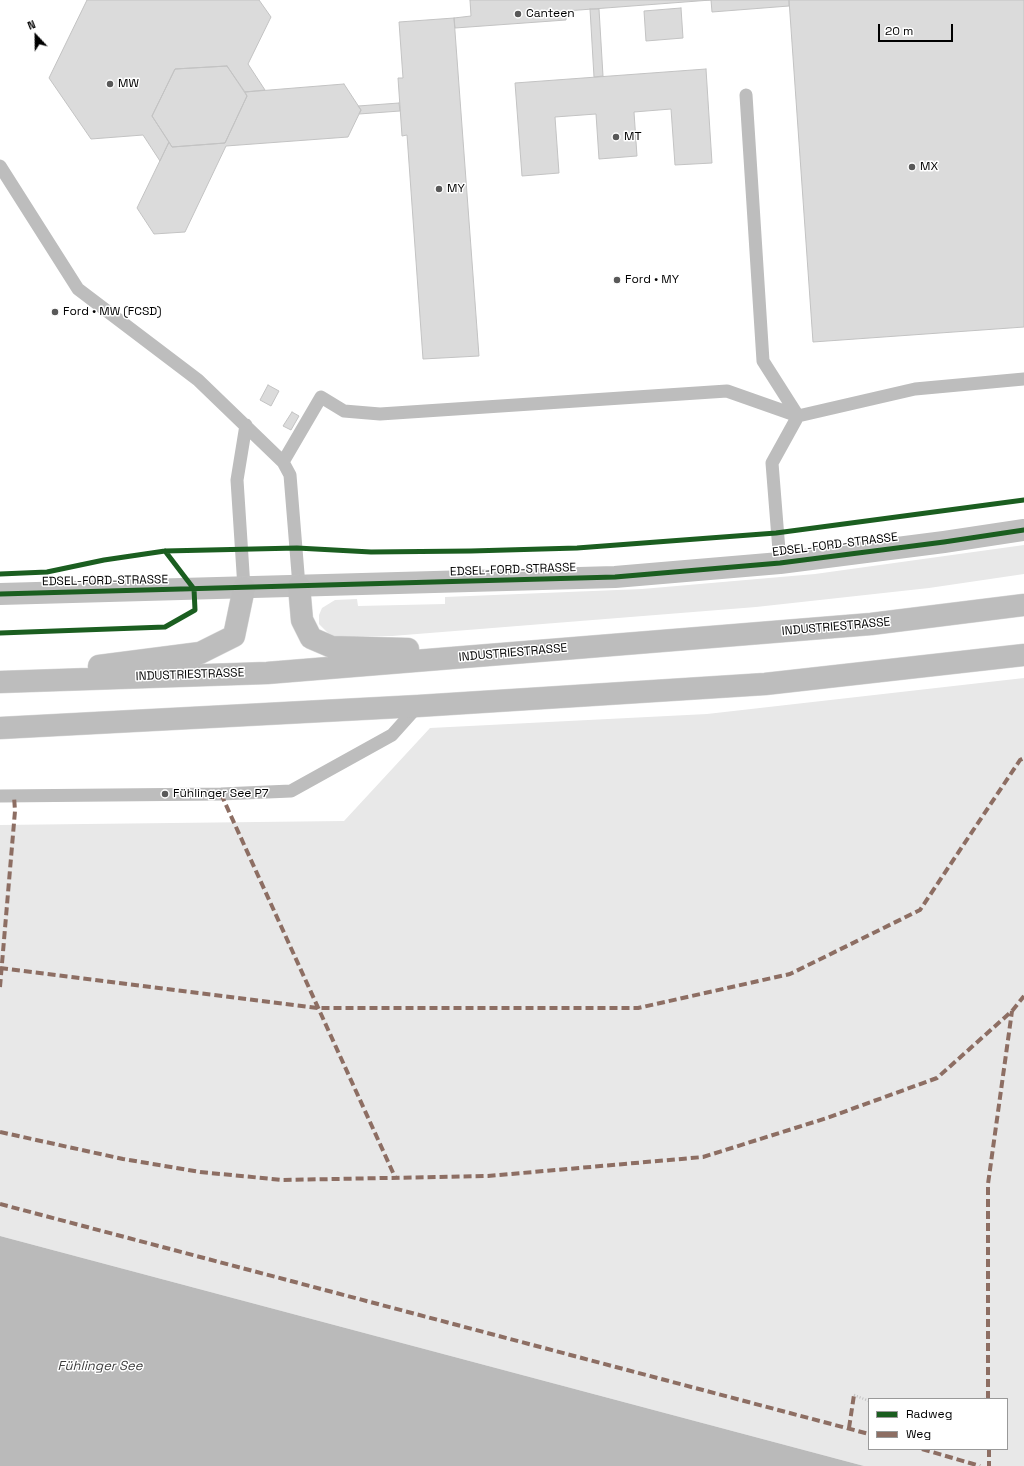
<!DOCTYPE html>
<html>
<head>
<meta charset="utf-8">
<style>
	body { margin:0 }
	#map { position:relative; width:1024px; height:1466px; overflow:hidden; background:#fff; font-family:"Space Grotesk",sans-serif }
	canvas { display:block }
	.legend { position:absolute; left:868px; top:1398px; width:140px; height:52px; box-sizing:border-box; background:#fff; border:1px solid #999; margin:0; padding:5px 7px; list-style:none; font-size:12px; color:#000 }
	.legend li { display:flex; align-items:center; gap:8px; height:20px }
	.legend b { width:20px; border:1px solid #999 }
	.north { position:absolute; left:16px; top:16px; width:40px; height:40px; -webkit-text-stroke:3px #fff; paint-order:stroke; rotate:338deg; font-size:11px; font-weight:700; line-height:16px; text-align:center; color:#000 }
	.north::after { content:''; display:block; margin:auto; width:14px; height:18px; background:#000; clip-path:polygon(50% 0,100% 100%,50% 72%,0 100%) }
	.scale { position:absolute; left:878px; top:24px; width:75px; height:18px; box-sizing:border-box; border:2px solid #000; border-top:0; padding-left:5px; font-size:12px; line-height:14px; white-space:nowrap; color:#000; -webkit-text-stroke:3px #fff; paint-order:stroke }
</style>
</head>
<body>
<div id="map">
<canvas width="1024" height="1466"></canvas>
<ul class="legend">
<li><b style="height:5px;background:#1b5e20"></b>Radweg</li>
<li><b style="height:5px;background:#8d6e63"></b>Weg</li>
</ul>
<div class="north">N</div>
<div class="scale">20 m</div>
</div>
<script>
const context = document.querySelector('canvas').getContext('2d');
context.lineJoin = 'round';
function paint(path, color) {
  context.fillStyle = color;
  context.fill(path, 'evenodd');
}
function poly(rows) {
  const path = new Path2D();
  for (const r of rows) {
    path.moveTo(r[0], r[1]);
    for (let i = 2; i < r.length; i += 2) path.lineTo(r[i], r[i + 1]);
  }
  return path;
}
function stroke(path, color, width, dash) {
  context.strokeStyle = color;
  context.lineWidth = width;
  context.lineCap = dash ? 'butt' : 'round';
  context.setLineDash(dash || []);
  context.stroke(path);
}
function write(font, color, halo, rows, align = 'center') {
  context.font = font + ' "Space Grotesk",sans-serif';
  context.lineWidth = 3;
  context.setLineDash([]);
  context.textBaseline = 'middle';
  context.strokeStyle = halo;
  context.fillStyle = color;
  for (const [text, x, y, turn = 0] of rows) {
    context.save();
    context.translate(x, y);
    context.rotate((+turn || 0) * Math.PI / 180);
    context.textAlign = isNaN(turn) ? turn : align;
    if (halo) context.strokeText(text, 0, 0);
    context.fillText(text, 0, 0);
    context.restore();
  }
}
paint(poly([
	[1024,545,1024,574,929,588,756,607,392,636,336,637,328,633,319,624,319,615,322,608,335,600,357,599,358,606,445,604,445,597,642,589,815,574],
	[1024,678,1024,1466,864,1466,0,1236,0,825,344,821,430,728,707,714],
	[869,1399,1007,1399,1007,1449,869,1449]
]), '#e8e8e8');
paint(poly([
	[0,1236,864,1466,0,1466]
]), '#bababa');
const building = poly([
	[87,0,259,0,271,17,248,64,265,90,245,92,227,66,175,69,152,116,169,142,160,161,143,135,91,139,49,78,87,0],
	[470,0,789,0,789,6,712,12,711,0,566,11,566,20,455,28,454,18,471,16,470,0],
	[789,0,1024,0,1024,327,813,342,789,0],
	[681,8,683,38,646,41,644,11,681,8],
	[590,9,599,9,603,76,594,77,590,9],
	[454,18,479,356,423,359,407,135,402,136,398,78,403,78,399,22,454,18],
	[227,66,247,96,225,143,172,147,152,116,175,69,227,66],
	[706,69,712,163,675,165,671,109,634,112,637,156,599,159,596,114,555,117,559,173,522,176,515,83,706,69],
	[344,84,361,110,348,137,226,146,185,232,154,234,137,208,169,142,172,147,225,143,247,96,245,92,344,84],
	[399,103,400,111,359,114,361,110,358,106,399,103],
	[268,385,279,391,271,406,260,400,268,385],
	[292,412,299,416,291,430,283,426,292,412]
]);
paint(building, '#dbdbdb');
stroke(building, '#c3c3c3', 1);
const highway = poly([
	[299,586,302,620,311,638,332,647,408,649],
	[99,666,200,653,234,636,244,588],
	[0,682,267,673,871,624,1024,605],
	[0,728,418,706,765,684,1024,655]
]);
stroke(highway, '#dbdbdb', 23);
stroke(poly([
	[854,1395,869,1401],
	[985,1399,988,1396]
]), '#c2c2c2', 2.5, [1, 2]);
stroke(poly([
	[746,95,763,361,798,416,915,389,1024,379],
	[0,166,78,289,198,380,283,462,290,475,299,586],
	[283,462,321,397,344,411,380,414,727,391,798,416,772,463,780,563],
	[244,588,237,480,246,425],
	[0,796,221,794,291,791,392,735,418,706]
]), '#bdbdbd', 13);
stroke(poly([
	[0,594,615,577,780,563,944,542,1024,530]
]), '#bfbfbf', 22);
stroke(highway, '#bdbdbd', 22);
stroke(poly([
	[221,794,395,1177],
	[0,968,318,1008,638,1008,790,974,920,910,1020,760,1024,758],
	[0,987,15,811,14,796],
	[0,1132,123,1159,200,1172,283,1180,488,1176,703,1157,827,1118,937,1078,1012,1011,1024,996],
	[0,1204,869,1434],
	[988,1399,988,1184,1012,1011],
	[849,1428,854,1395],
	[922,1449,980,1466],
	[989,1449,989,1466]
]), '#8d6e63', 4, [8, 4]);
stroke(poly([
	[0,574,47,572,104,560,165,551,297,548,371,552,471,551,577,548,776,533,1024,500],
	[0,594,615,577,780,563,944,542,1024,530],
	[0,633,165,627,195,610,194,589,165,551]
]), '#1b5e20', 5);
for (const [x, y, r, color] of [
	[518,14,4,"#595959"],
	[110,84,4,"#595959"],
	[616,137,4,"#595959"],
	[912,167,4,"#595959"],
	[439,189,4,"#595959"],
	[617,280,4,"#595959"],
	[55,312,4,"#595959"],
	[165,794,4,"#595959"]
]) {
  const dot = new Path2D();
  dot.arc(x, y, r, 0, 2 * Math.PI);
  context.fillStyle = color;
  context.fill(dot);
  stroke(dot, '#fff', 1.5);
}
write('12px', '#000', '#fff', [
	["Canteen",526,14],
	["MW",118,84],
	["MT",624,137],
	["MX",920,167],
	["MY",447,189],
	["Ford • MY",625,280],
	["Ford • MW (FCSD)",63,312],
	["Fühlinger See P7",173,794]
], 'left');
write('12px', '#000', '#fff', [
	["EDSEL-FORD-STRASSE",835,545,-7],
	["EDSEL-FORD-STRASSE",513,570,-2],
	["EDSEL-FORD-STRASSE",105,581,-1],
	["INDUSTRIESTRASSE",836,627,-5],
	["INDUSTRIESTRASSE",513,653,-5],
	["INDUSTRIESTRASSE",190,675,-2]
]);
write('italic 13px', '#3d3d3d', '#fff', [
	["Fühlinger See",100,1366]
]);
</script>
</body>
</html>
